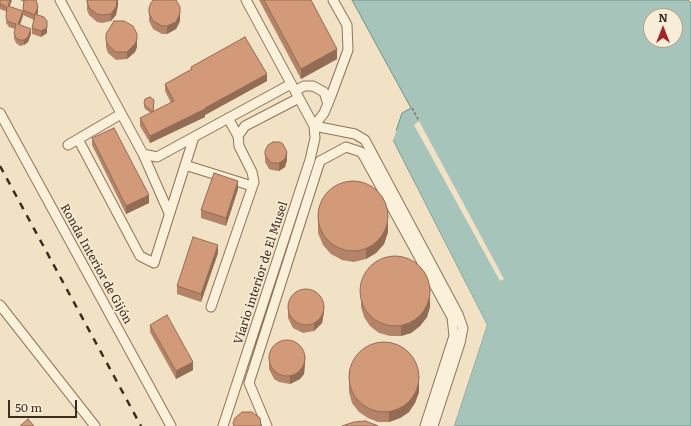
<!DOCTYPE html>
<html>
<head>
<meta charset="utf-8">
<style>
	body { margin:0 }
	#map { position:relative; width:691px; height:426px; overflow:hidden; background:#f1e2c5; font-family:Literata,serif }
	canvas { display:block }
	.north { position:absolute; left:643px; top:8px; width:40px; height:40px; box-sizing:border-box; background:#f8edd6; border:1px solid #ada08c; border-radius:50%; rotate:0deg; font-size:11px; font-weight:700; line-height:16px; text-align:center; color:#3d2c1e }
	.north::after { content:''; display:block; margin:auto; width:14px; height:18px; background:#a1252b; clip-path:polygon(50% 0,100% 100%,50% 72%,0 100%) }
	.scale { position:absolute; left:8px; top:400px; width:69px; height:18px; box-sizing:border-box; border:2px solid #3d2c1e; border-top:0; padding-left:5px; font-size:12px; line-height:14px; white-space:nowrap; color:#3d2c1e; -webkit-text-stroke:3px #f8edd6; paint-order:stroke }
</style>
</head>
<body>
<div id="map">
<canvas width="691" height="426"></canvas>
<div class="north">N</div>
<div class="scale">50 m</div>
</div>
<script>
const context = document.querySelector('canvas').getContext('2d');
context.lineJoin = 'round';
function paint(path, color) {
  context.fillStyle = color;
  context.fill(path, 'evenodd');
}
function poly(rows) {
  const path = new Path2D();
  for (const r of rows) {
    if (r.length === 3) {
      path.moveTo(r[0] + r[2], r[1]);
      path.arc(r[0], r[1], r[2], 0, 2 * Math.PI);
      continue;
    }
    path.moveTo(r[0], r[1]);
    for (let i = 2; i < r.length; i += 2) path.lineTo(r[i], r[i + 1]);
  }
  return path;
}
function stroke(path, color, width, dash) {
  context.strokeStyle = color;
  context.lineWidth = width;
  context.lineCap = dash ? 'butt' : 'round';
  context.setLineDash(dash || []);
  context.stroke(path);
}
function write(font, color, halo, rows, align = 'center') {
  context.font = font + ' Literata,serif';
  context.lineWidth = 3;
  context.setLineDash([]);
  context.textBaseline = 'middle';
  context.strokeStyle = halo;
  context.fillStyle = color;
  for (const [text, x, y, turn = 0] of rows) {
    context.save();
    context.translate(x, y);
    context.rotate((+turn || 0) * Math.PI / 180);
    context.textAlign = isNaN(turn) ? turn : align;
    if (halo) context.strokeText(text, 0, 0);
    context.fillText(text, 0, 0);
    context.restore();
  }
}
const water = poly([
	[352,0,688,0,691,3,691,426,454,426,487,325,393,140,402,113,411,108,352,0],
	[651,16,675,16,675,40,651,40,651,16]
]);
paint(water, '#a7c4bb');
stroke(water, '#6d9489', 1);
paint(poly([
	[419,121,504,279,500,281,414,125],
	[397,130,393,141,487,325,454,426,452,426,485,325,391,141,394,132]
]), '#f1e2c5');
const minor = poly([
	[60,0,143,154,157,157,291,84],
	[295,91,304,86,313,86,324,92,328,104],
	[0,113,171,426],
	[228,118,238,136],
	[314,126,355,134,365,140,458,314,463,328,460,343,433,426],
	[314,126,324,113,331,96,348,50,347,25,333,0],
	[78,139,140,256,154,263,194,137],
	[68,145,121,114],
	[143,154,169,213],
	[185,165,252,186],
	[0,305,95,426],
	[211,307,254,182,252,172,239,146,238,136,245,126,299,98],
	[223,426,310,160,315,138,314,126,246,0],
	[267,426,249,383,320,161,346,147,361,152,365,158,452,317,454,336,425,426]
]);
stroke(minor, '#8e735a', 11);
stroke(poly([
	[412,108,419,121]
]), '#8e735a', 1.5, [3, 2]);
stroke(minor, '#fbf0da', 9);
stroke(poly([
	[0,166,141,426]
]), '#3d2c1e', 2.5, [7, 7]);
paint(poly([
	[0,0,9,7,23,11,24,2,20,0,36,0,38,12,37,15,47,33,41,37,32,34,32,28,34,20,23,15,20,25,31,34,28,42,24,45,20,46,16,43,14,38,15,29,9,27,6,23,7,12,0,9],
	[118,0,118,5,116,15,111,21,102,23,97,22,89,15,87,10,87,2],
	[259,0,311,0,337,59,301,79],
	[149,8,180,21,176,29,167,34,162,34,153,29,149,21],
	[106,34,137,47,135,52,127,59,116,60,108,53,106,47],
	[191,67,267,81,205,115,205,117,150,143,140,126,140,118,151,113,145,109,144,106,144,103,153,112,171,103,165,91,165,84,191,70],
	[92,138,149,203,126,214,92,145],
	[265,151,287,160,285,167,279,171,272,170,269,169,265,162],
	[238,189,226,226,201,218,201,210],
	[318,211,388,232,384,244,376,253,366,259,354,262,342,260,331,254,323,245,318,233],
	[218,253,201,302,177,294,177,286],
	[361,286,430,307,427,317,420,326,411,333,401,336,390,336,379,333,370,326,364,317,361,307],
	[288,304,324,312,322,323,314,331,303,333,293,328,288,318],
	[150,325,193,370,176,379,150,332],
	[269,356,305,363,304,374,300,379,290,384,279,382,274,379,269,369],
	[349,371,419,392,415,403,409,412,400,418,389,422,378,422,368,418,359,412,352,403,349,392]
]), '#b58468');
paint(poly([
	[10,0,12,0,8,11,8,6],
	[117,0,118,0,118,5,116,15,111,21,111,14],
	[38,7,38,12,35,20,35,14],
	[23,11,23,16,18,29,18,24],
	[180,13,180,21,176,29,167,34,167,26],
	[47,21,47,33,41,37,41,31],
	[31,29,31,34,28,42,24,45,24,40],
	[137,39,137,47,135,52,127,59,127,52],
	[337,49,337,59,301,79,301,69],
	[267,74,267,81,205,115,205,117,150,143,150,136,205,108],
	[287,152,287,160,285,167,279,171,279,163],
	[238,181,238,189,226,226,226,218],
	[149,195,149,203,126,214,126,206],
	[388,222,388,232,384,244,376,253,366,259,366,249],
	[218,245,218,253,201,302,201,294],
	[430,297,430,307,427,317,420,326,411,333,401,336,401,326],
	[324,304,324,312,322,323,314,331,314,324],
	[305,355,305,363,304,374,300,379,290,384,290,376],
	[193,362,193,370,176,379,176,371],
	[419,382,419,392,415,403,409,412,400,418,389,422,389,412]
]), '#936c55');
const building = poly([
	[0,0,10,0,8,6,23,11,18,24,31,29,28,37,24,40,20,40,16,38,14,33,16,24,9,22,6,18,7,7,0,4,0,0],
	[24,0,36,0,38,7,35,14,44,17,47,21,47,28,41,31,32,28,35,15,23,10,24,0],
	[87,0,117,0,116,7,111,14,102,15,97,14,89,8,87,2,87,0],
	[153,0,176,0,180,7,180,13,176,22,167,26,162,26,153,21,149,13,149,8,151,3,153,0],
	[264,0,311,0,337,49,301,69,264,0],
	[114,21,124,21,133,26,137,34,137,39,135,44,127,52,116,52,108,45,106,40,106,34,114,21],
	[245,37,267,74,205,108,205,109,150,136,140,118,174,101,165,84,192,69,191,67,245,37],
	[150,97,154,100,153,112,145,106,144,103,145,99,150,97],
	[114,128,149,195,126,206,92,138,114,128],
	[273,142,280,142,283,144,287,152,285,159,279,163,272,163,269,161,265,155,265,151,268,145,273,142],
	[214,173,238,181,226,218,201,210,214,173],
	[353,216,35],
	[193,237,218,245,201,294,177,286,193,237],
	[395,291,35],
	[306,307,18],
	[167,315,193,362,176,371,150,325,167,315],
	[287,358,18],
	[384,377,35],
	[242,412,252,412,260,418,261,426,234,426,233,423,235,418,242,412],
	[28,419,34,426,20,426,28,419],
	[365,421,376,425,378,426,342,426,354,422,365,421]
]);
paint(building, '#d29a79');
stroke(building, '#936c55', 1);
write('12px', '#3d2c1e', '#f8edd6', [
	["Ronda Interior de Gijón",96,264,61],
	["Viario interior de El Musel",261,273,-72]
]);
</script>
</body>
</html>
